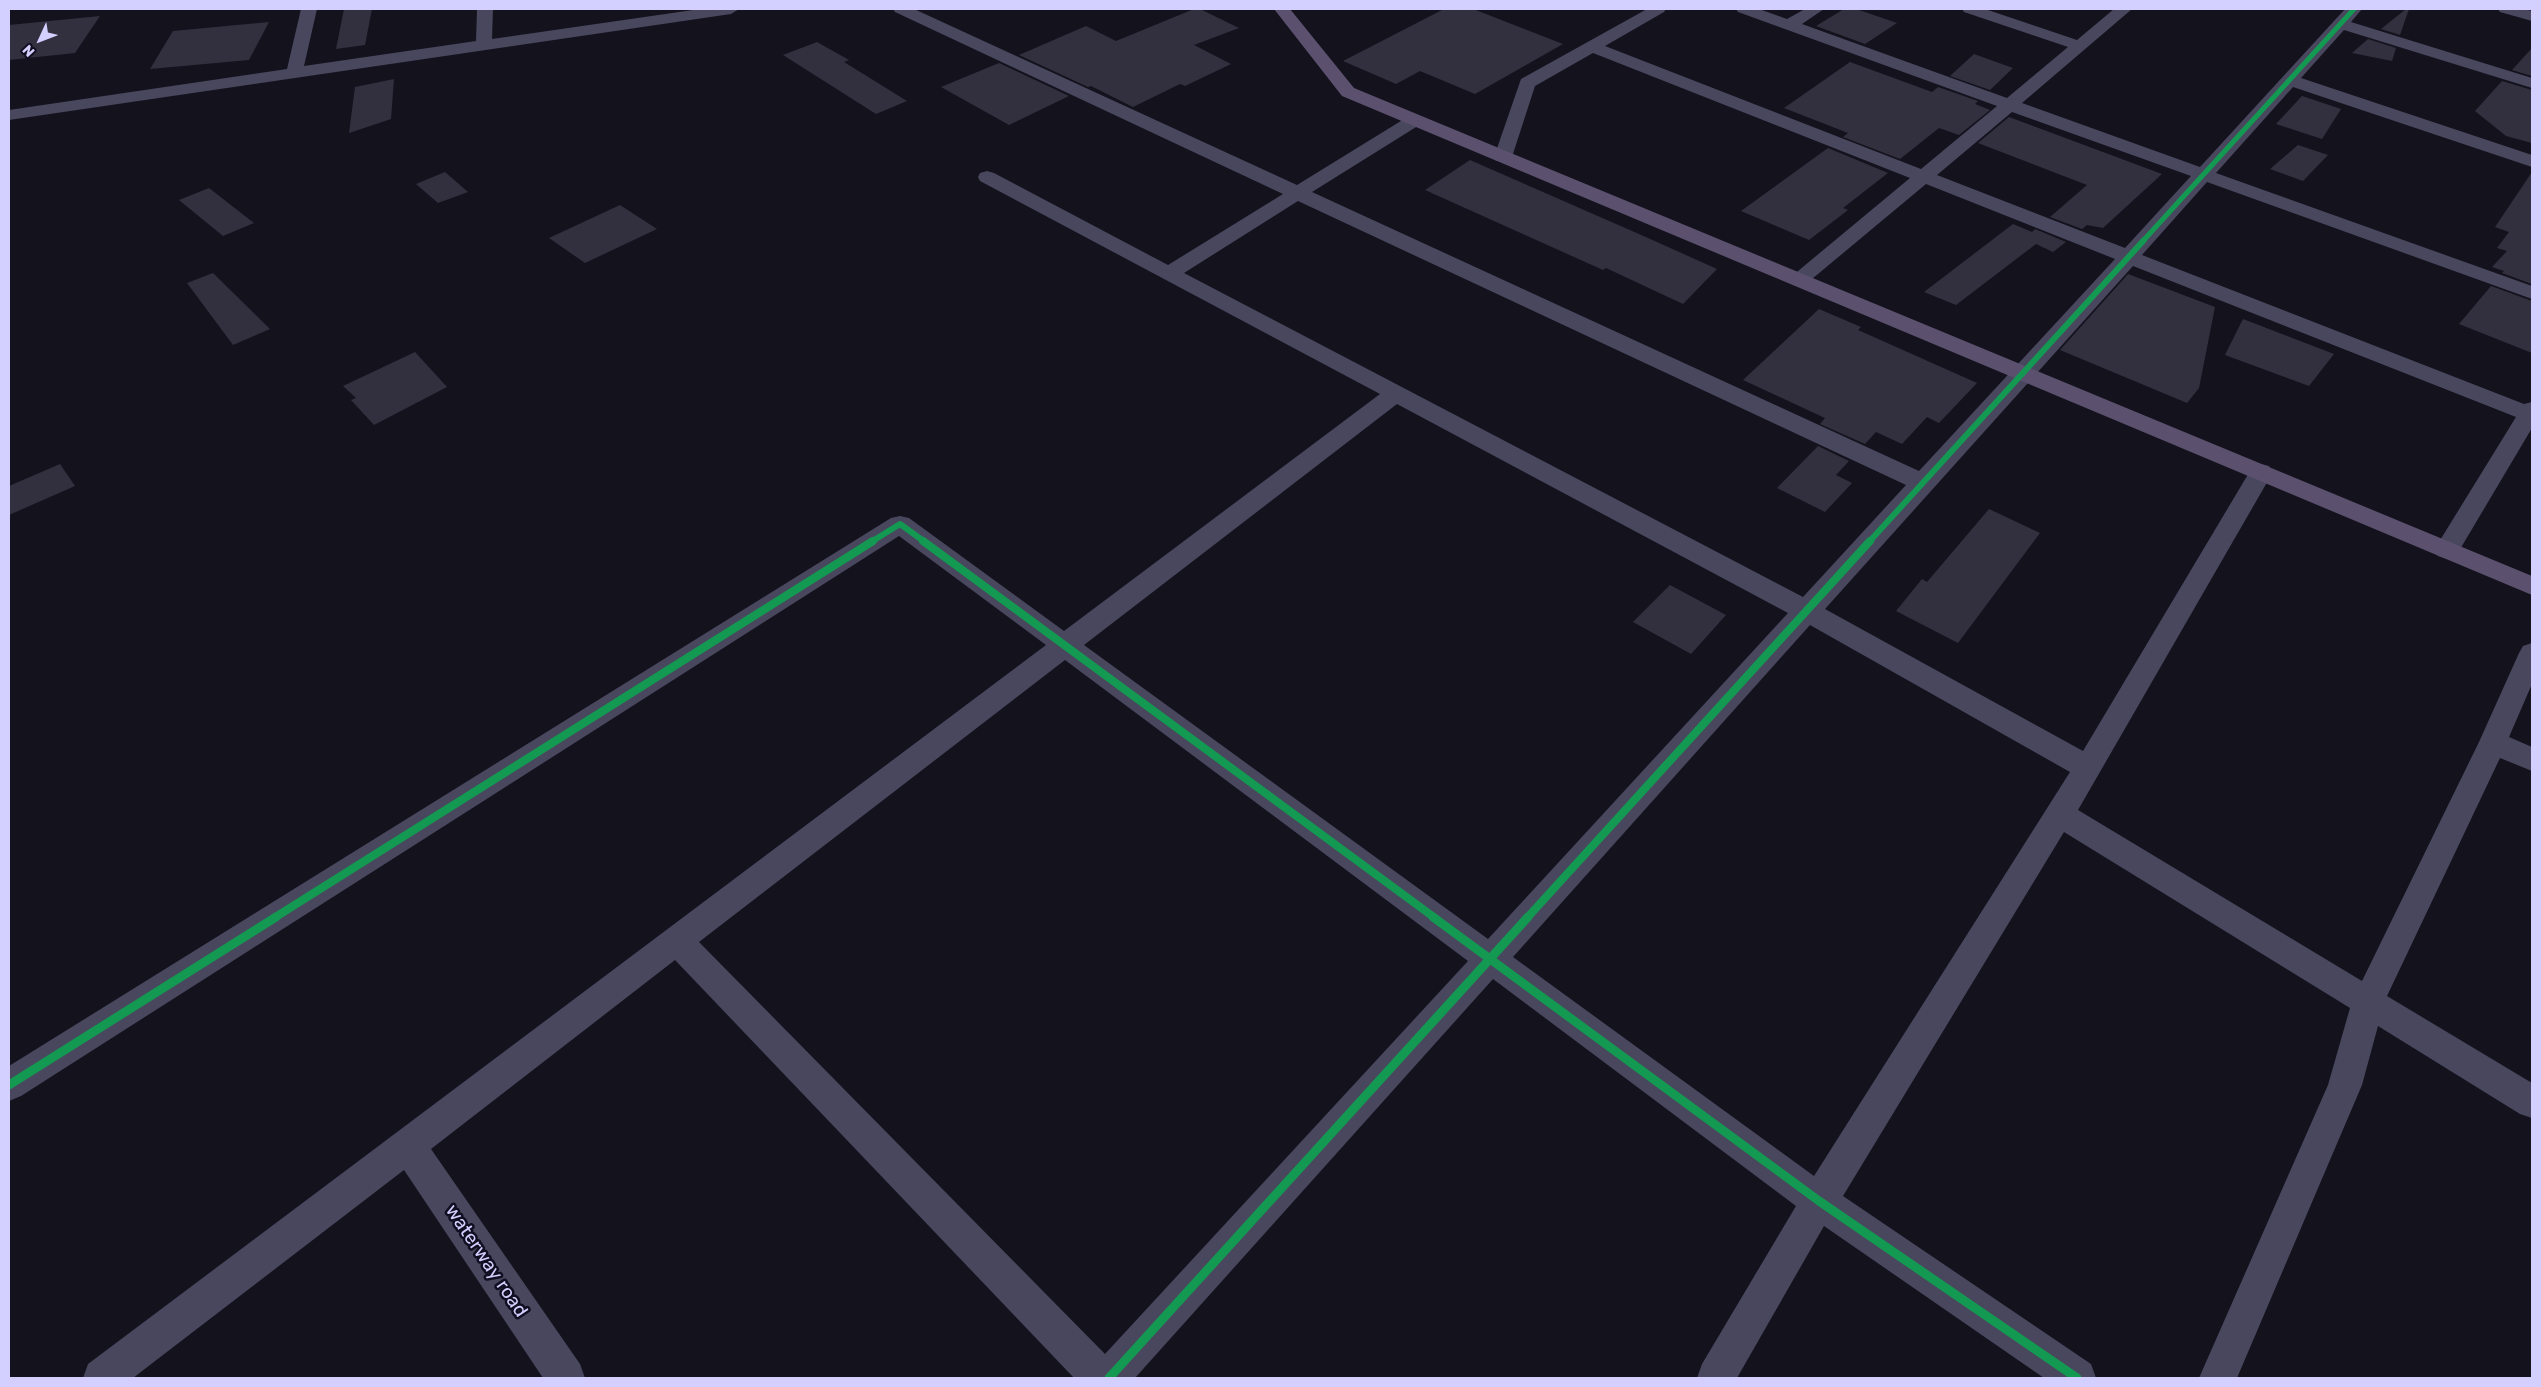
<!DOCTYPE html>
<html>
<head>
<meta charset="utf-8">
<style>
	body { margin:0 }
	#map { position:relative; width:2541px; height:1387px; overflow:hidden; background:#14121d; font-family:Rubik,sans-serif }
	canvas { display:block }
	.frame { position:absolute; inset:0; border:10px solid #d3cffe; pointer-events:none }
	.north { position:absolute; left:15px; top:15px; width:50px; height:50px; -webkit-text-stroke:4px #110e21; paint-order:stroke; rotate:227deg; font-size:14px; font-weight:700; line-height:20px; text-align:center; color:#d3cffe }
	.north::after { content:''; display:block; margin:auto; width:18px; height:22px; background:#d3cffe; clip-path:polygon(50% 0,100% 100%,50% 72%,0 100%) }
</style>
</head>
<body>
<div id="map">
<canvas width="2541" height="1387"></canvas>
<div class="frame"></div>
<div class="north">N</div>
</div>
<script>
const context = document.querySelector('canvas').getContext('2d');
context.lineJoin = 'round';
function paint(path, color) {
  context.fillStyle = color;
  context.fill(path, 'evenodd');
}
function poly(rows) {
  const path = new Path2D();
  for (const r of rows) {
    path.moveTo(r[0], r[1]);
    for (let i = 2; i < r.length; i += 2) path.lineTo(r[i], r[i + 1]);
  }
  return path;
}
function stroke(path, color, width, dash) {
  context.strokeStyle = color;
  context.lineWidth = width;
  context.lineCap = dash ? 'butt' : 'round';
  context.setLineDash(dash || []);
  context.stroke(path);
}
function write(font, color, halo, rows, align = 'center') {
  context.font = font + ' Rubik,sans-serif';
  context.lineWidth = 5;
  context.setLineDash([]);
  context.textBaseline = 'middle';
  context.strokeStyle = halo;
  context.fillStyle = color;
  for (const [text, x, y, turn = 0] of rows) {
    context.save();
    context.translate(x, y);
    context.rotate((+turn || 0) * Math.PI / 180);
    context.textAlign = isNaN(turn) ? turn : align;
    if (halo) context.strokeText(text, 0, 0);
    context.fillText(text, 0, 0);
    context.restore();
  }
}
paint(poly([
	[344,9,372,9,365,45,336,49],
	[1194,9,1200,9,1239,28,1194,45,1231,64,1185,86,1180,84,1133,107,1091,86,1088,87,1019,55,1086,26,1116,41],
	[1444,9,1473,9,1563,44,1475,94,1420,71,1396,84,1343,61],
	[1844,9,1856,9,1897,23,1865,44,1816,26],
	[2406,9,2409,9,2400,35,2381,29],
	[100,16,75,53,9,60,9,25],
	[269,22,249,60,150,69,173,31],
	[2368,39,2396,48,2392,61,2352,53],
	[817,42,849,60,844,62,907,101,876,114,783,55],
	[2532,48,2532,76,2512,70],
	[1974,54,2013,68,1990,90,1950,76],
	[1850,62,1932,92,1938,87,1978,101,1975,104,1990,110,1959,135,1939,128,1900,159,1843,137,1848,133,1784,108],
	[999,63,1069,96,1009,125,941,87],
	[394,79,391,119,349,133,355,87],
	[2502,81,2532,90,2532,143,2506,136,2475,111],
	[2302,96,2341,109,2322,139,2276,124],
	[2009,117,2162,174,2103,228,2087,225,2082,229,2050,217,2087,185,1978,143],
	[2298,145,2328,155,2303,181,2270,169],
	[1828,148,1888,173,1843,208,1848,210,1809,240,1741,211],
	[1470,160,1648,238,1717,269,1683,304,1606,268,1603,270,1425,190],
	[445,172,468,192,438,203,416,184],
	[2532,172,2532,284,2502,273,2504,271,2492,267,2507,251,2497,248,2509,232,2495,227],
	[209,188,254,223,223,236,179,200],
	[620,205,657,229,585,263,549,238],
	[2013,224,2032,232,2035,229,2066,242,2053,252,2036,244,1956,305,1924,292],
	[213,273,270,329,233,345,187,283],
	[2128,274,2215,307,2199,388,2187,403,2060,350],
	[2491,286,2532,301,2532,353,2459,324],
	[1819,309,1861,327,1858,330,1977,383,1939,423,1927,417,1902,444,1876,432,1865,444,1820,424,1825,418,1743,380],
	[2243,319,2334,354,2309,386,2225,355],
	[415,352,447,387,374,425,351,400,356,398,343,386],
	[1818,446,1849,461,1836,475,1852,483,1825,512,1777,488],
	[60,464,75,486,9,515,9,486],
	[1989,509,2040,533,1958,643,1896,611,1922,579,1927,582],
	[1670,585,1726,615,1691,654,1633,622]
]), '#32303f');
paint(poly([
	[301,9,317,9,304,66,476,41,477,9,493,9,492,39,700,9,739,9,731,14,9,120,9,110,287,69,301,9],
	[893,9,914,9,1297,185,1409,116,1421,116,1424,120,1421,124,1312,192,1919,471,2115,259,1926,184,1806,284,1799,286,1792,284,1789,280,1792,276,1910,178,1593,53,1535,86,1512,157,1510,161,1496,161,1494,157,1521,79,1647,9,1666,9,1664,12,1605,46,1921,169,1997,106,1738,12,1736,9,1759,9,1787,19,1805,9,1824,9,1802,24,2007,98,2068,47,1964,12,1962,9,1985,9,2077,40,2114,9,2132,9,2022,103,2200,167,2345,9,2362,9,2351,22,2532,78,2532,88,2344,30,2301,78,2532,155,2532,167,2293,87,2216,173,2532,286,2532,299,2207,182,2142,255,2524,404,2532,402,2532,428,2456,556,2447,559,2438,556,2434,550,2516,417,2133,266,1825,609,2083,751,2253,466,2261,464,2269,466,2273,472,2078,810,2362,981,2479,742,2519,653,2523,646,2532,643,2532,684,2509,737,2532,747,2532,771,2500,758,2387,996,2532,1083,2532,1118,2520,1114,2378,1026,2362,1085,2237,1378,2199,1378,2328,1085,2350,1008,2064,832,1843,1196,2091,1364,2096,1378,2044,1378,1824,1226,1737,1378,1697,1378,1702,1364,1796,1206,1493,979,1135,1378,1074,1378,675,960,431,1149,580,1364,585,1378,543,1378,404,1170,133,1378,83,1378,88,1364,1046,645,899,536,21,1096,9,1101,9,1066,891,518,900,516,909,518,1064,631,1380,394,980,181,978,177,980,173,987,171,994,173,1168,265,1283,194,895,12,893,9],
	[2012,112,2191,176,2125,248,1937,175,2012,112],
	[1298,201,1906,485,1803,597,1184,273,1298,201],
	[1397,404,1788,613,1488,939,1084,645,1397,404],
	[1810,625,2070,772,1814,1176,1513,957,1810,625],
	[1065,660,1468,961,1105,1354,699,942,1065,660],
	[2498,9,2524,9,2532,11,2532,21,2500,12,2498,9]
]), '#48475e');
paint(poly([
	[1274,9,1290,9,1354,88,2532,576,2532,595,1342,96,1274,9]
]), '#5b516f');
stroke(poly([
	[2143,241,2354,9]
]), '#139951', 5);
stroke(poly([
	[871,542,900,524,925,542],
	[1869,542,2144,240]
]), '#139951', 6);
stroke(poly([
	[923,541,1435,918],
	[274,918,873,541],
	[1527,918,1870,541]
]), '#139951', 8);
stroke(poly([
	[1433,917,1819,1201,2077,1378],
	[9,1085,276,917],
	[1109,1378,1528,917]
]), '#139951', 9);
write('19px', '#d3cffe', '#110e21', [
	["waterway road",486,1261,56]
]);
</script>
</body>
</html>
